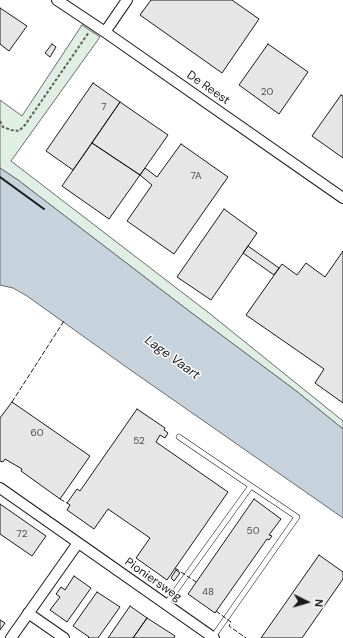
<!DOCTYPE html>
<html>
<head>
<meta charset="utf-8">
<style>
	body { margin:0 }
	#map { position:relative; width:343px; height:638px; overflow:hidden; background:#fff; font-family:"DM Sans",sans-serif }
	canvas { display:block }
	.north { position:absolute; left:287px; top:582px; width:40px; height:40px; -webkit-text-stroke:3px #fff; paint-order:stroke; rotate:95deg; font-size:11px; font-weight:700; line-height:16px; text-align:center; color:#1a1a1a }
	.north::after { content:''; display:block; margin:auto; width:14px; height:18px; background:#1a1a1a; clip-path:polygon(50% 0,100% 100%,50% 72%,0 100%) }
</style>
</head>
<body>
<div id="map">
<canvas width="343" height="638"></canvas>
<div class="north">N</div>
</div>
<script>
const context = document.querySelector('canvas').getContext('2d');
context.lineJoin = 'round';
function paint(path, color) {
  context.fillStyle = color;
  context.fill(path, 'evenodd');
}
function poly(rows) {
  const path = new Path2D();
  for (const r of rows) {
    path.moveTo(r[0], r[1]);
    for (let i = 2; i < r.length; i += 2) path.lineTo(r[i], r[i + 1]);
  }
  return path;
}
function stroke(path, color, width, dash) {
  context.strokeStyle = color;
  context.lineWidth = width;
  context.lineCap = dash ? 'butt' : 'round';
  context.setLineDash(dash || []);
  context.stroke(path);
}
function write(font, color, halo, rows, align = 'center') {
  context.font = font + ' "DM Sans",sans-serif';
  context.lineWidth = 3;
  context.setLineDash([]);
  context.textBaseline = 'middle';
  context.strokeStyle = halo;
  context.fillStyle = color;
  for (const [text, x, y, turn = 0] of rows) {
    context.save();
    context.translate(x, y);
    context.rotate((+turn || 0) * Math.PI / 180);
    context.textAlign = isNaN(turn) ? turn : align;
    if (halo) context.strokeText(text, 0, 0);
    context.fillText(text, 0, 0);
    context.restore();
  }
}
const green = poly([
	[82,25,100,37,11,161,209,313,343,421,343,429,295,390,189,311,18,180,0,168,0,100,22,116,82,25]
]);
paint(green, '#e0efe3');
stroke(green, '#6a6a6a', 1);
const water = poly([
	[0,168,18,180,189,311,295,390,343,429,343,518,129,369,27,296,13,288,0,285,0,168]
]);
paint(water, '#c6d2dc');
stroke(water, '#6a6a6a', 1);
const building = poly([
	[151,0,232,0,259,19,222,73,140,15,151,0],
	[0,8,27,26,9,51,0,44,0,8],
	[52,44,56,47,50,57,45,53,52,44],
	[268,44,308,72,279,114,239,85,268,44],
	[93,83,120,102,73,170,46,151,93,83],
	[341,95,343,96,343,158,312,136,341,95],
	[120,102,168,135,140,175,92,143,120,102],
	[92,143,140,175,109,219,62,186,92,143],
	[181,144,228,177,174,254,127,221,152,185,140,175,145,168,157,177,181,144],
	[224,209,257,233,211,300,177,277,224,209],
	[248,246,279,268,274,275,243,253,248,246],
	[343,251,343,403,315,383,324,369,246,315,282,264,297,275,306,263,325,277,343,251],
	[12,402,90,456,60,499,21,471,22,469,5,459,3,462,0,461,0,418,12,402],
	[137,409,165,428,164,430,168,433,165,438,160,435,156,442,228,492,167,580,136,558,150,538,108,509,94,529,67,510,70,505,67,503,77,489,80,491,137,409],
	[254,499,281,519,269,535,272,536,269,540,267,539,215,613,188,594,254,499],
	[0,504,46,536,32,556,0,534,0,504],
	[319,555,343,572,343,579,302,638,261,638,319,555],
	[176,570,180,573,174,581,171,578,176,570],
	[74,576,91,588,67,622,50,610,60,597,56,594,61,587,65,590,74,576],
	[97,592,120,607,98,638,88,638,89,637,73,626,97,592],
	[130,606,147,618,133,638,108,638,130,606],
	[147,618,175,636,174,638,133,638,147,618],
	[0,620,5,623,0,630,0,620]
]);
paint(building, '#e6e6e6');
stroke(building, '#1a1a1a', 1);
const service = poly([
	[179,437,251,486],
	[166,604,251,486,297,517,213,637]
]);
const minor = poly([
	[57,0,105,32,343,198],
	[105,32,127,0],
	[0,488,214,638],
	[28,613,64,638],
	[11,638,78,543]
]);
stroke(service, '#1a1a1a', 6);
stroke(minor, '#1a1a1a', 12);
stroke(poly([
	[0,121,3,127,11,130,19,131,25,125,89,32]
]), '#5f5f5f', 2, [3, 2]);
stroke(service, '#fff', 5);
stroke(minor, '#fff', 10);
stroke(poly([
	[12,402,64,321],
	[60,499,67,503],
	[175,568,196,582],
	[216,611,231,622,229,626,246,638]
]), '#1a1a1a', 1, [5, 2]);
stroke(poly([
	[0,177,44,209]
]), '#1a1a1a', 2);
write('10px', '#4d4d4d', null, [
	["20",267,92],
	["7",104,107],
	["7A",196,176],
	["60",37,433],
	["52",139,441],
	["50",253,531],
	["72",22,534],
	["48",208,592]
]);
write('12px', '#1a1a1a', '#fff', [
	["De Reest",208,88,35],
	["Pioniersweg",153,580,35]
]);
write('italic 13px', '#1a1a1a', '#fff', [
	["Lage Vaart",172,358,36]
]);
</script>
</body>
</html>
